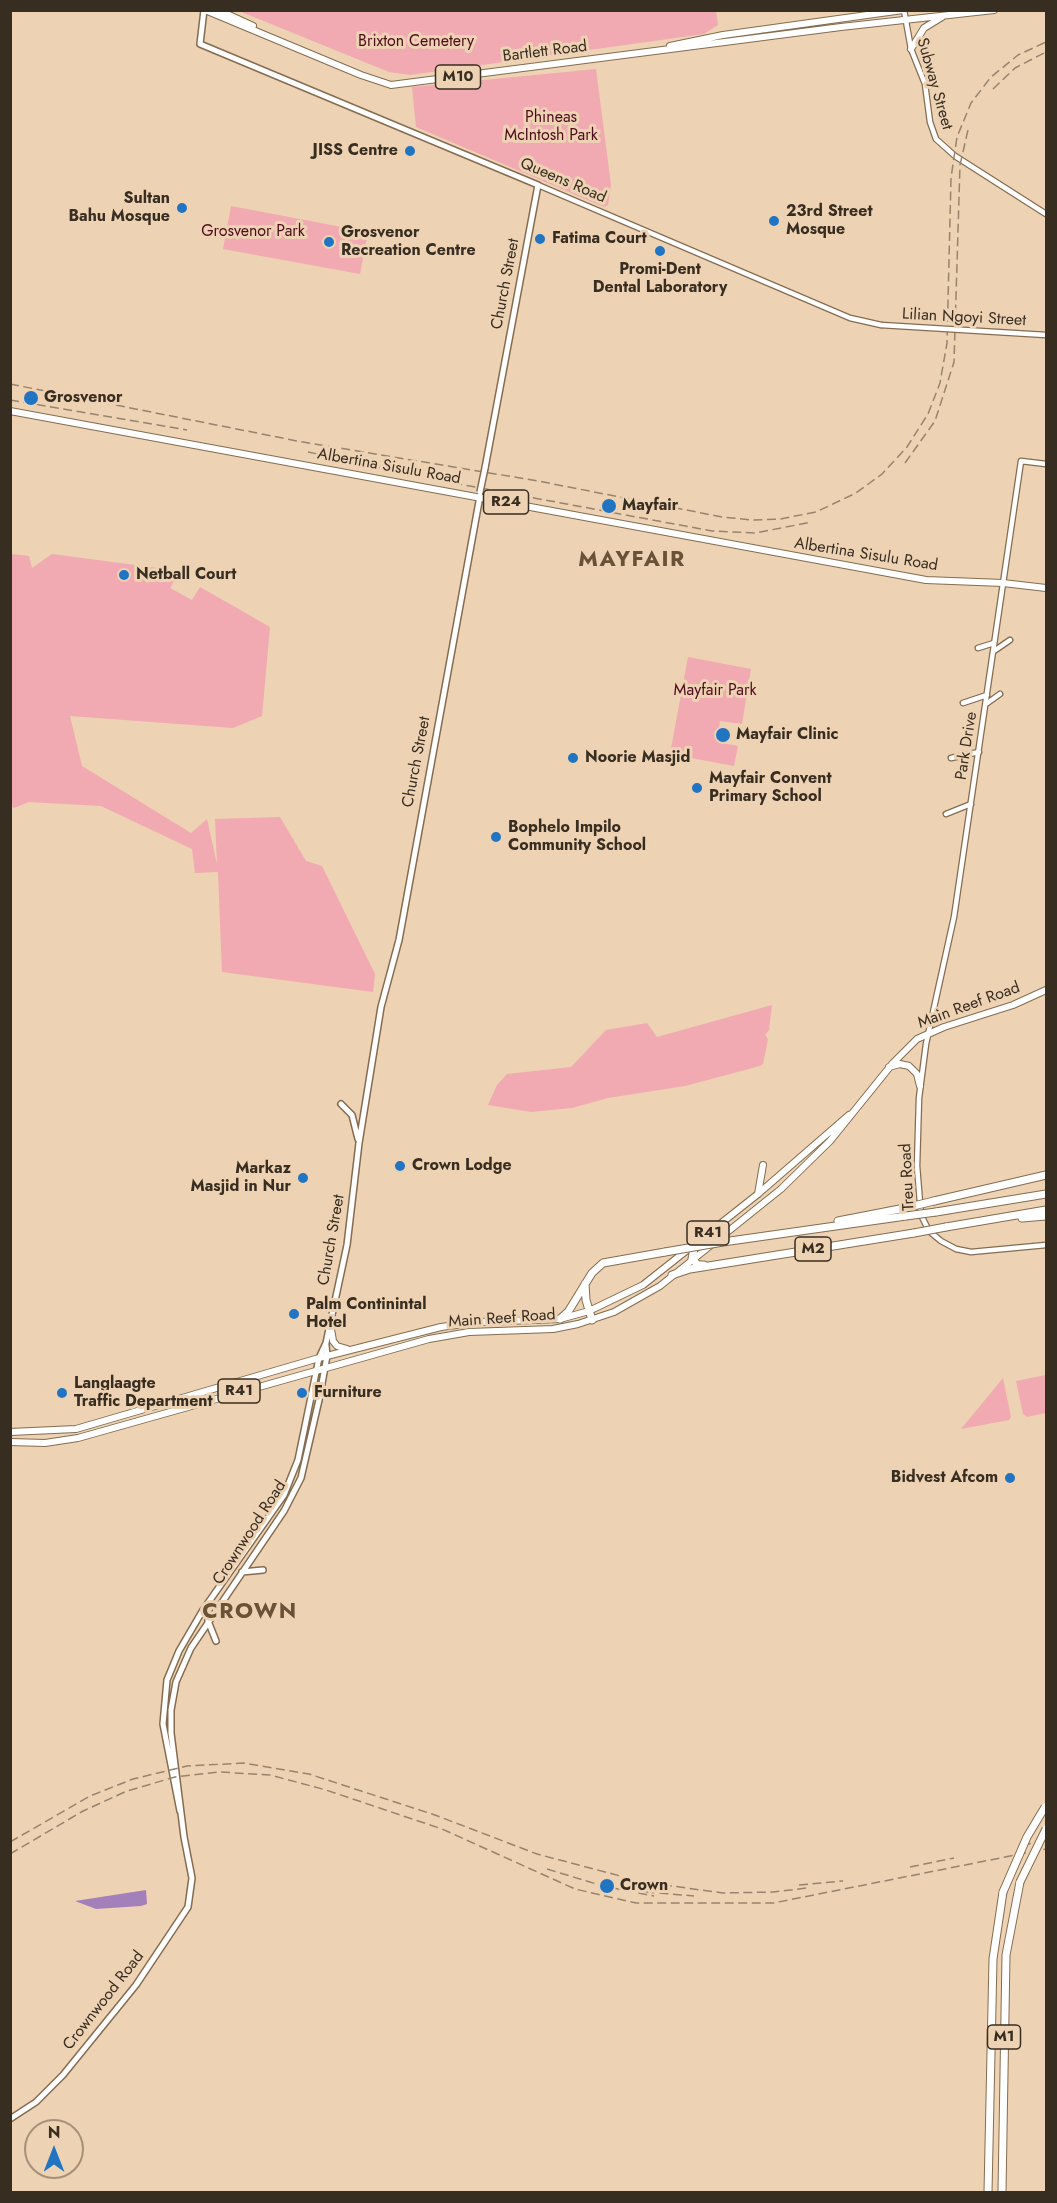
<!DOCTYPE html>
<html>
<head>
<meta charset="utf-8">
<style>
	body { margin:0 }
	#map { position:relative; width:1057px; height:2203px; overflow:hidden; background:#edd2b3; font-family:Jost,sans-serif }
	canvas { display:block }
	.frame { position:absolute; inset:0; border:12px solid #382d21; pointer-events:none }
	.north { position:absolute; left:24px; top:2119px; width:60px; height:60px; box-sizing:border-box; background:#edd2b3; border:2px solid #a59079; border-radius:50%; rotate:0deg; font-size:16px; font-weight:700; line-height:24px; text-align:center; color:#382d21 }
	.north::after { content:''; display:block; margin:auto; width:21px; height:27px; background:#2074c2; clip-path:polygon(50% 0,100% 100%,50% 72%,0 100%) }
</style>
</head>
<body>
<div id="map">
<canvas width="1057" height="2203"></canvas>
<div class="frame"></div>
<div class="north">N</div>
</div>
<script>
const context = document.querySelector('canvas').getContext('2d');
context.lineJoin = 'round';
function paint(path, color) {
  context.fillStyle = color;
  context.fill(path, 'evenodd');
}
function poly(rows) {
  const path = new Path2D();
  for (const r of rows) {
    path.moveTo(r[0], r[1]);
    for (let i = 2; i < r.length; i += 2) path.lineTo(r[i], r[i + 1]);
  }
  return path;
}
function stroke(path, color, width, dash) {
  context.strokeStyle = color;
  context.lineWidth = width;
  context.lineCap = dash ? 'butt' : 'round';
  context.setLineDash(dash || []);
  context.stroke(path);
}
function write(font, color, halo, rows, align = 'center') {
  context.font = font + ' Jost,sans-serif';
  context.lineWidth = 6;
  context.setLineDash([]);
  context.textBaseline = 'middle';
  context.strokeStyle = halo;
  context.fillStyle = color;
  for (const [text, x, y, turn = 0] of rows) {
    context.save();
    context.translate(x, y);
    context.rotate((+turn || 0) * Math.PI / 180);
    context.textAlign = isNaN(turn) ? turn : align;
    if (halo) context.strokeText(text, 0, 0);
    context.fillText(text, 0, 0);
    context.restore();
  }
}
paint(poly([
	[716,10,718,25,704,34,410,75,389,72,239,11],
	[596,69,611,185,608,205,604,207,416,127,412,87],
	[231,206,368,232,360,274,223,249],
	[11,554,29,556,32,568,52,554,180,571,170,588,192,600,200,587,270,627,262,716,233,728,70,716,82,766,191,833,207,819,217,864,215,819,280,817,306,861,322,866,375,974,373,992,222,972,218,872,195,873,192,849,101,806,29,802,14,808,11,806],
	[688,657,751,669,742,724,720,721,717,742,738,746,734,766,670,754],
	[772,1005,769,1030,765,1035,768,1039,763,1064,760,1066,685,1086,608,1098,572,1108,531,1112,488,1105,497,1085,507,1074,571,1067,606,1030,647,1023,657,1037],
	[1046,1375,1046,1413,1027,1417,1023,1414,1016,1381],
	[1003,1378,1011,1417,1009,1420,961,1429]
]), '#f1a9b2');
paint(poly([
	[146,1890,147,1904,141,1906,96,1909,75,1901]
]), '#a380ba');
const tertiary = poly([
	[904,10,911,49,925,84,930,122,936,139,955,156,1046,214],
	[538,185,850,318,881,325],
	[1046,464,1021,461,954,917,926,1044,919,1098,917,1166,921,1215,929,1231,941,1241,956,1249,971,1252,1046,1245],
	[978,648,994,643],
	[994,651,1010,640],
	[963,703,987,695],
	[986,704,1000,694],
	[951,758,979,752],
	[946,814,971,804]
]);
const secondary = poly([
	[204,10,200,44,538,185,485,468],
	[341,1104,352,1115,358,1139],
	[242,1572,263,1570],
	[208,1621,216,1641],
	[180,1811,163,1724,167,1680,179,1651,203,1610,284,1495,298,1460,319,1358,326,1343,347,1245,359,1143,381,1007,399,940,480,496],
	[10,2119,36,2102,63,2075,136,1985,188,1907,192,1878,184,1837,171,1733,171,1710,176,1682,191,1648,284,1511,301,1478,319,1400,327,1356,326,1345]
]);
const primary = poly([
	[205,10,361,75,391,85,841,27,994,10],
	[218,10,253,26],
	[670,46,723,35,903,10],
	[911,49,924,28,942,17],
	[10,411,926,580,1003,583,1046,588],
	[889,1067,900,1064,909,1066,917,1074,920,1086],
	[758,1194,763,1165],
	[330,1323,333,1341,337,1346,347,1349],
	[10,1432,76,1429,319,1358,441,1327,479,1322,560,1319,589,1311,643,1285,758,1194,849,1115],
	[10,1442,45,1443,78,1438,429,1339,469,1332,553,1329,578,1324,614,1312,660,1286,781,1189,830,1141,893,1063,917,1039,944,1027,1013,1005,1046,990]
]);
const motorway = poly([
	[934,1201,1046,1175],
	[936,1212,1046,1194],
	[1022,1218,1046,1216],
	[838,1221,905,1208],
	[946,1227,1046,1210],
	[723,1242,906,1216],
	[695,1243,692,1259,698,1265,704,1265],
	[672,1275,690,1269,914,1233],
	[585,1284,586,1300,592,1320],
	[560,1319,568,1312,592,1273,603,1263,665,1252],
	[988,2192,993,1959,1003,1892],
	[1002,2192,1006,1955,1020,1882]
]);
stroke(tertiary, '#856c50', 7);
stroke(secondary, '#856c50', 8);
stroke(primary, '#856c50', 8);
stroke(motorway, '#856c50', 9);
stroke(tertiary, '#fff', 4.5);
stroke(secondary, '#fff', 5);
stroke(primary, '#fff', 6);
stroke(motorway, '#fff', 7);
stroke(poly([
	[993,89,1015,68,1046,52],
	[10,384,297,441,538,481,722,517,752,520,780,519,816,512,856,493,882,474,907,447,928,414,940,383,947,343,951,178,957,137,971,103,991,77,1018,55,1046,42],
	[10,400,187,430],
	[308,452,448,482,712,531,755,533,812,522],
	[905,463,935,421,954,362,960,165,968,130],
	[10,1842,90,1796,133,1779,187,1766,244,1763,309,1774,435,1815,537,1854,643,1882,723,1893,773,1892,807,1888],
	[1022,1846,1046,1839],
	[10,1854,83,1811,127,1791,175,1777,220,1772,270,1775,326,1790,442,1829,575,1889,636,1903,773,1903,1046,1849],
	[910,1867,954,1858],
	[547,1869,603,1886,654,1896],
	[799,1885,843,1881],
	[646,1892,694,1896]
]), '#98846e', 1.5, [9, 4.5]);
const tertiaryBridge = poly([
	[881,325,1046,335]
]);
const secondaryBridge = poly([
	[480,492,485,468]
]);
const motorwayBridge = poly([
	[905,1208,934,1201],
	[906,1216,936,1212],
	[914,1233,946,1227],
	[665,1252,723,1242],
	[1020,1882,1046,1829],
	[1003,1892,1027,1837,1045,1807]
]);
stroke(tertiaryBridge, '#856c50', 7, []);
stroke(secondaryBridge, '#856c50', 8, []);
stroke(motorwayBridge, '#856c50', 9, []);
stroke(tertiaryBridge, '#fff', 4.5);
stroke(secondaryBridge, '#fff', 5);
stroke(motorwayBridge, '#fff', 7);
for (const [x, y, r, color] of [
	[410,151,6,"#2074c2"],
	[182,208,6,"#2074c2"],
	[774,221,6,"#2074c2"],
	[540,239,6,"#2074c2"],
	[329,242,6,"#2074c2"],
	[660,251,6,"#2074c2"],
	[31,398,8,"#2074c2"],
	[609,506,8,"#2074c2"],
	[124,575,6,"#2074c2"],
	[723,735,8,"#2074c2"],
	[573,758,6,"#2074c2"],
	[697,788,6,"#2074c2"],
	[496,837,6,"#2074c2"],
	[400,1166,6,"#2074c2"],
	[303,1178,6,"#2074c2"],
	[294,1314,6,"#2074c2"],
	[62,1393,6,"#2074c2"],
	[302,1393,6,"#2074c2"],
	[1010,1478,6,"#2074c2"],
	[607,1886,8,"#2074c2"]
]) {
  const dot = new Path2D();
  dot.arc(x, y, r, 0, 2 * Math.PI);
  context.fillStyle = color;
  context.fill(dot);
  stroke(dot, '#edd2b3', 2);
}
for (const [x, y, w] of [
	[458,77,45],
	[506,502,45],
	[708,1233,42],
	[813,1249,36],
	[239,1391,42],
	[1004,2037,33]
]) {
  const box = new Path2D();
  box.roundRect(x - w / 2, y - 12, w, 24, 4.5);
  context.fillStyle = '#edd2b3';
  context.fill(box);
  stroke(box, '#382d21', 1.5);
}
write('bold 15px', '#382d21', null, [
	["M10",458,77],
	["R24",506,502],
	["R41",708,1233],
	["M2",813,1249],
	["R41",239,1391],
	["M1",1004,2037]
]);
write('16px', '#4f0b1d', '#edd2b3', [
	["Brixton Cemetery",416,42],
	["Phineas",551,118],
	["McIntosh Park",551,136],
	["Grosvenor Park",253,232],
	["Mayfair Park",715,691]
]);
write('16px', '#382d21', '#edd2b3', [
	["Bartlett Road",545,52,-7],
	["Subway Street",934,84,74],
	["Queens Road",563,181,23],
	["Church Street",506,284,-79],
	["Lilian Ngoyi Street",964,318,3],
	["Albertina Sisulu Road",389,467,10],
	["Albertina Sisulu Road",866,555,9],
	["Park Drive",967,746,-81],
	["Church Street",417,762,-79],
	["Main Reef Road",969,1006,-20],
	["Treu Road",908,1177,-93],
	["Church Street",332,1240,-80],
	["Main Reef Road",502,1319,-4],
	["Crownwood Road",250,1533,-57],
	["Crownwood Road",104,2001,-52]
]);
write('bold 16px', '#382d21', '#edd2b3', [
	["JISS Centre",398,151,"right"],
	["Sultan",170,199,"right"],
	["Bahu Mosque",170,217,"right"],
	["23rd Street",786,212],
	["Mosque",786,230],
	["Grosvenor",341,233],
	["Recreation Centre",341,251],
	["Fatima Court",552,239],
	["Promi-Dent",660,270,"center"],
	["Dental Laboratory",660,288,"center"],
	["Grosvenor",44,398],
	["Mayfair",622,506],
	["Netball Court",136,575],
	["Mayfair Clinic",736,735],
	["Noorie Masjid",585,758],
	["Mayfair Convent",709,779],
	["Primary School",709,797],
	["Bophelo Impilo",508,828],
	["Community School",508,846],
	["Crown Lodge",412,1166],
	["Markaz",291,1169,"right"],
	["Masjid in Nur",291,1187,"right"],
	["Palm Continintal",306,1305],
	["Hotel",306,1323],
	["Langlaagte",74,1384],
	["Traffic Department",74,1402],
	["Furniture",314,1393],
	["Bidvest Afcom",998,1478,"right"],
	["Crown",620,1886]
], 'left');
context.letterSpacing = '1.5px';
write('bold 22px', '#6a5237', '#edd2b3', [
	["MAYFAIR",632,561],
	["CROWN",250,1613]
]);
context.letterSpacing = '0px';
</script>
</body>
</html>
